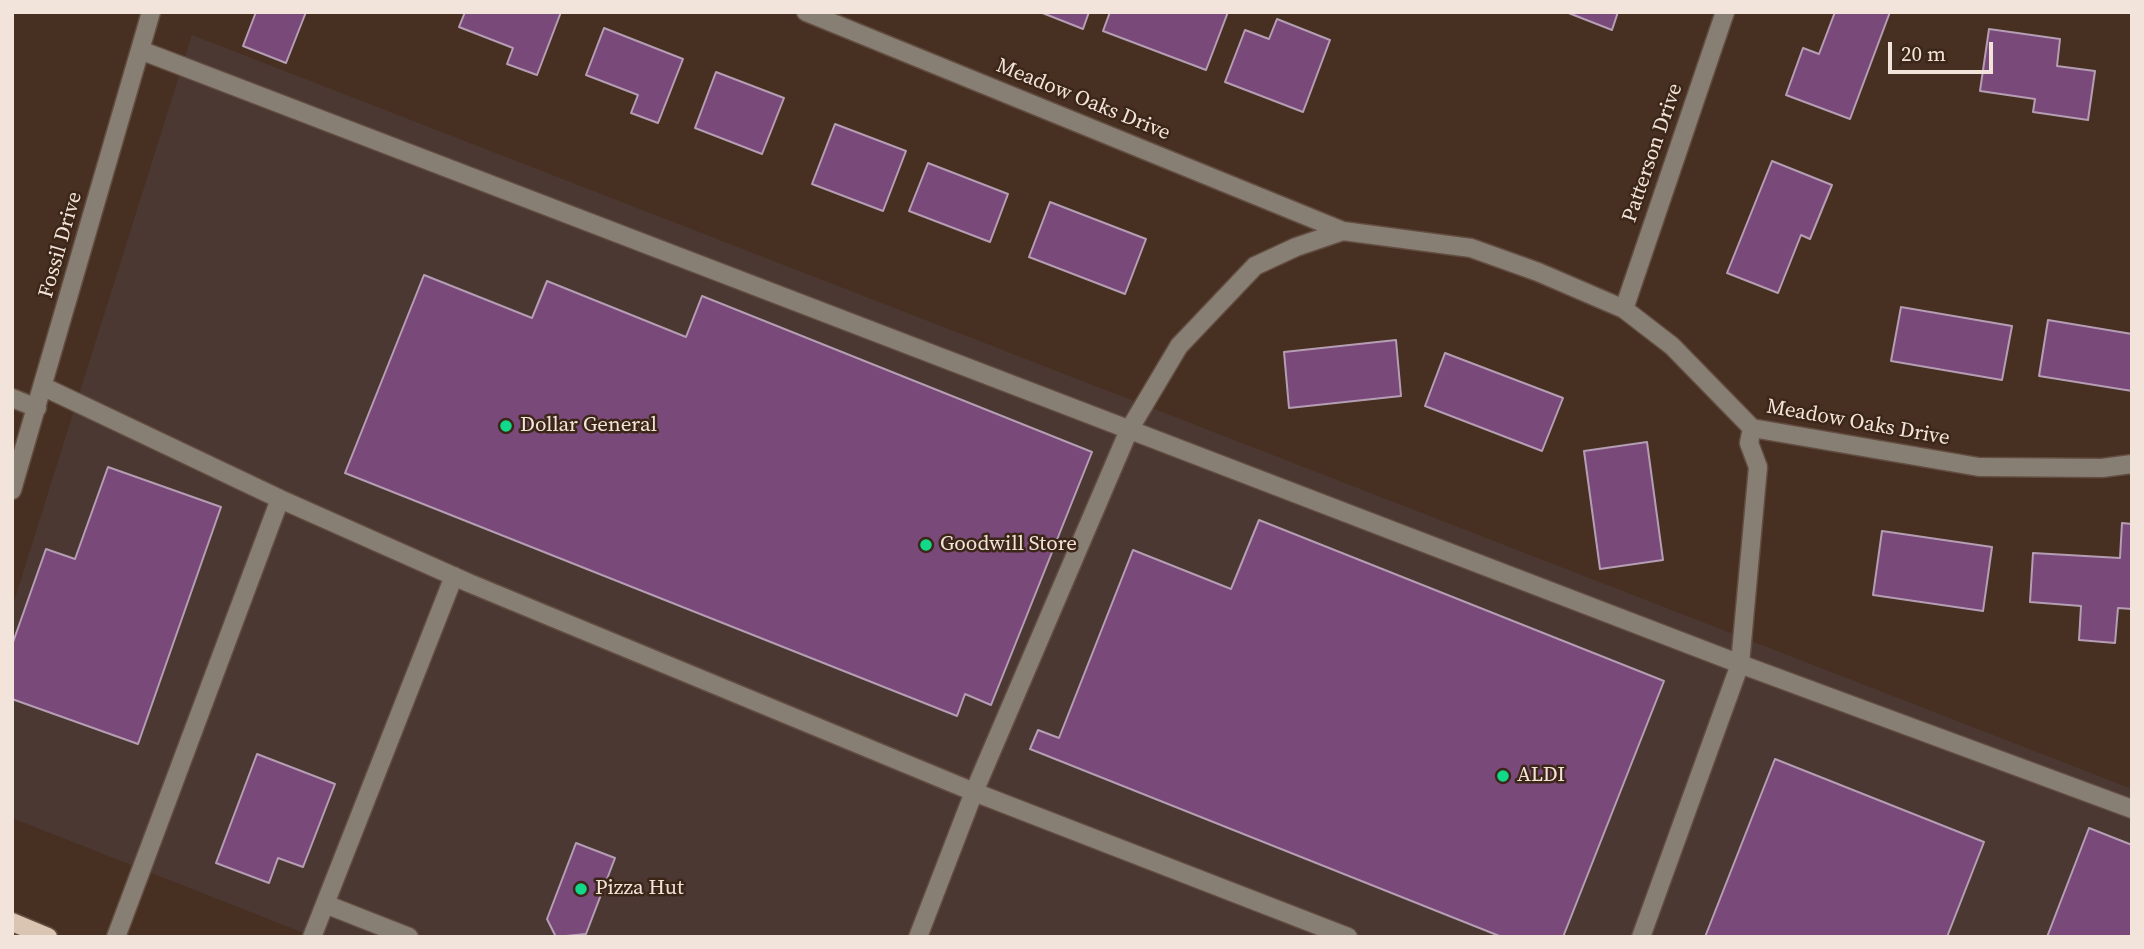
<!DOCTYPE html>
<html>
<head>
<meta charset="utf-8">
<style>
	body { margin:0 }
	#map { position:relative; width:2144px; height:949px; overflow:hidden; background:#473022; font-family:"Source Serif 4",serif }
	canvas { display:block }
	.frame { position:absolute; inset:0; border:14px solid #f3e4db; pointer-events:none }
	.scale { position:absolute; left:1888px; top:42px; width:105px; height:32px; box-sizing:border-box; border:4px solid #f3e4db; border-top:0; padding-left:9px; font-size:21px; line-height:24px; white-space:nowrap; color:#f3e4db; -webkit-text-stroke:5px #3c2618; paint-order:stroke }
</style>
</head>
<body>
<div id="map">
<canvas width="2144" height="949"></canvas>
<div class="frame"></div>
<div class="scale">20 m</div>
</div>
<script>
const context = document.querySelector('canvas').getContext('2d');
context.lineJoin = 'round';
function paint(path, color) {
  context.fillStyle = color;
  context.fill(path, 'evenodd');
}
function poly(rows) {
  const path = new Path2D();
  for (const r of rows) {
    path.moveTo(r[0], r[1]);
    for (let i = 2; i < r.length; i += 2) path.lineTo(r[i], r[i + 1]);
  }
  return path;
}
function stroke(path, color, width, dash) {
  context.strokeStyle = color;
  context.lineWidth = width;
  context.lineCap = dash ? 'butt' : 'round';
  context.setLineDash(dash || []);
  context.stroke(path);
}
function write(font, color, halo, rows, align = 'center') {
  context.font = font + ' "Source Serif 4",serif';
  context.lineWidth = 5;
  context.setLineDash([]);
  context.textBaseline = 'middle';
  context.strokeStyle = halo;
  context.fillStyle = color;
  for (const [text, x, y, turn = 0] of rows) {
    context.save();
    context.translate(x, y);
    context.rotate((+turn || 0) * Math.PI / 180);
    context.textAlign = isNaN(turn) ? turn : align;
    if (halo) context.strokeText(text, 0, 0);
    context.fillText(text, 0, 0);
    context.restore();
  }
}
paint(poly([
	[192,35,2132,789,2132,937,314,937,12,818,12,608]
]), '#4c3833');
const building = poly([
	[256,12,306,12,286,63,243,46,256,12],
	[465,12,561,12,537,75,507,64,513,48,459,27,465,12],
	[1040,12,1089,12,1083,29,1040,12],
	[1110,12,1228,12,1206,70,1103,31,1110,12],
	[1566,12,1618,12,1612,30,1566,12],
	[1835,12,1890,12,1850,119,1786,95,1803,48,1819,54,1835,12],
	[1277,19,1330,40,1303,112,1225,82,1245,30,1269,39,1277,19],
	[604,28,683,59,658,123,631,113,638,95,586,75,604,28],
	[1989,29,2060,39,2057,66,2095,71,2088,120,2033,112,2035,99,1980,91,1989,29],
	[716,72,784,98,762,154,695,128,716,72],
	[835,124,906,151,883,211,812,184,835,124],
	[1772,161,1832,185,1810,239,1801,235,1778,293,1727,273,1772,161],
	[928,163,1008,194,990,242,909,211,928,163],
	[1050,202,1146,239,1125,294,1029,257,1050,202],
	[424,275,532,318,547,281,686,337,702,296,1092,452,991,705,965,694,957,716,345,473,424,275],
	[1901,307,2012,326,2002,380,1891,361,1901,307],
	[2048,320,2132,334,2132,391,2039,376,2048,320],
	[1396,340,1401,396,1289,408,1284,352,1396,340],
	[1445,353,1563,398,1542,451,1425,406,1445,353],
	[1647,442,1663,560,1600,569,1584,451,1647,442],
	[108,467,221,507,138,744,12,699,12,645,46,549,75,559,108,467],
	[1259,520,1664,681,1563,937,1502,937,1030,749,1038,730,1059,738,1133,550,1231,589,1259,520],
	[2122,523,2132,524,2132,609,2118,608,2115,643,2079,640,2081,606,2030,602,2033,553,2120,558,2122,523],
	[1882,531,1992,547,1983,611,1873,595,1882,531],
	[257,754,335,784,303,867,278,858,269,883,216,863,257,754],
	[1775,759,1984,842,1947,937,1705,937,1775,759],
	[2089,828,2132,845,2132,937,2047,937,2089,828],
	[576,843,615,858,586,934,556,937,547,919,576,843]
]);
paint(building, '#794979');
stroke(building, '#b59eb4', 2);
const minor = poly([
	[806,12,1343,231,1471,248,1538,272,1624,309,1672,346,1752,428,1979,467,2102,468,2132,464],
	[140,50,1740,664,2132,809],
	[1624,309,1725,12],
	[44,387,280,499,469,583,974,792,1348,937],
	[12,398,37,408],
	[12,490,151,12],
	[325,904,409,937],
	[116,937,280,499],
	[312,937,454,576],
	[918,937,974,792,1129,430,1179,346,1255,266,1296,247,1343,231],
	[1641,937,1740,664,1758,467,1749,443,1752,428]
]);
const major = poly([
	[12,922,48,937]
]);
stroke(minor, '#634d40', 21);
stroke(major, '#634d40', 21);
stroke(minor, '#877e74', 18);
stroke(major, '#d9c5b1', 18);
for (const [x, y, r, color] of [
	[506,426,7,"#12d98a"],
	[926,545,7,"#12d98a"],
	[1503,776,7,"#12d98a"],
	[581,889,7,"#12d98a"]
]) {
  const dot = new Path2D();
  dot.arc(x, y, r, 0, 2 * Math.PI);
  context.fillStyle = color;
  context.fill(dot);
  stroke(dot, '#3c2618', 2.5);
}
write('21px', '#f3e4db', '#3c2618', [
	["Meadow Oaks Drive",1083,100,22],
	["Patterson Drive",1653,153,-71],
	["Fossil Drive",61,245,-74],
	["Meadow Oaks Drive",1858,423,10]
]);
write('21px', '#f3e4db', '#3c2618', [
	["Dollar General",520,426],
	["Goodwill Store",940,545],
	["ALDI",1517,776],
	["Pizza Hut",595,889]
], 'left');
</script>
</body>
</html>
